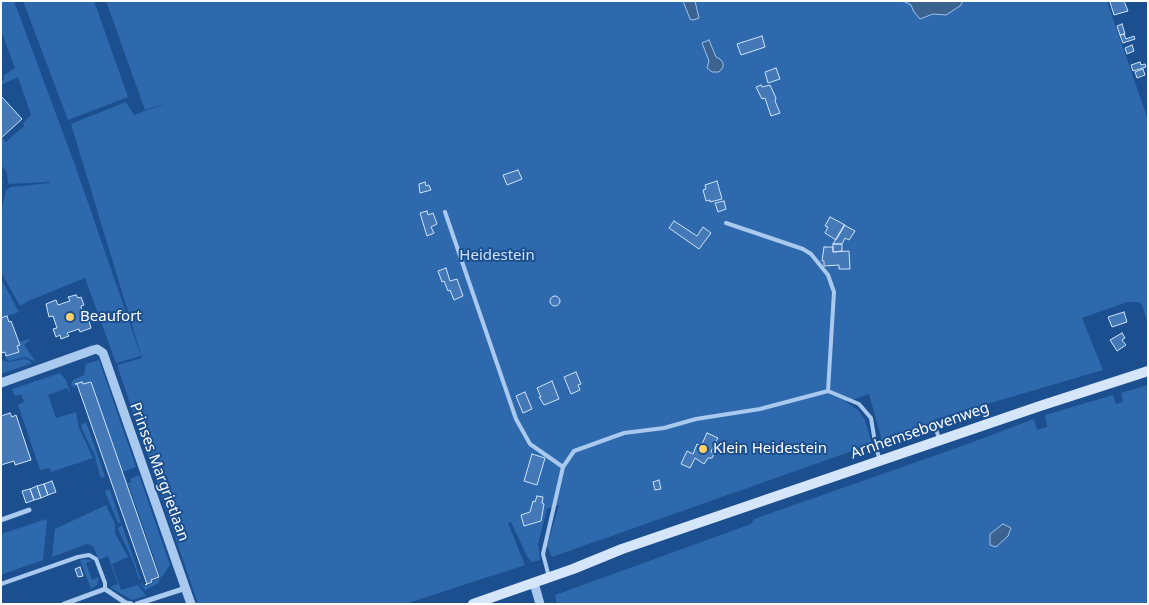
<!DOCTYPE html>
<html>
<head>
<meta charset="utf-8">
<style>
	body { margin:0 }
	#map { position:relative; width:1149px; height:605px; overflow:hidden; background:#1b4f8f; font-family:"Noto Sans",sans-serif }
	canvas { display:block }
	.frame { position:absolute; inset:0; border:2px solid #fff; pointer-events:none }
</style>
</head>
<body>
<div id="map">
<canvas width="1149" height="605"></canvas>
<div class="frame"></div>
</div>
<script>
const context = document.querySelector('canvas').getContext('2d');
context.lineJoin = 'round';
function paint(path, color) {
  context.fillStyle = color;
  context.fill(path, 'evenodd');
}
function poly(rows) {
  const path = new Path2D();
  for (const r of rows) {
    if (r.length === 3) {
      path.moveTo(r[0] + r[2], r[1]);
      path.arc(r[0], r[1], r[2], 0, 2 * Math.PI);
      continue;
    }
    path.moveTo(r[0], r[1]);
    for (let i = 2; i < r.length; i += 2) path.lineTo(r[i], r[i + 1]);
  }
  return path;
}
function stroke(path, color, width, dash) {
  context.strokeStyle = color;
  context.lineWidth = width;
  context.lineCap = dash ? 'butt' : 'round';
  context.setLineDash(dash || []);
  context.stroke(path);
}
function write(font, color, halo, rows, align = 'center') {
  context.font = font + ' "Noto Sans",sans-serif';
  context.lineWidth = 4;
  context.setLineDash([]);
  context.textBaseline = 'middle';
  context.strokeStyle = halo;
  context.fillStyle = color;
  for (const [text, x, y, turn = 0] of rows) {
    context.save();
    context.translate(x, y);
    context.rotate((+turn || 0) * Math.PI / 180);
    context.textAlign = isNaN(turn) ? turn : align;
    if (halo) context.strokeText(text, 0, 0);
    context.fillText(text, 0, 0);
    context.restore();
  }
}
paint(poly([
	[1,1,14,1,76,168,141,356,116,363,85,278,28,301,20,306,1,272,1,213,6,190,11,187,50,183,50,182,8,184,7,172,1,165,1,139,3,138,6,142,24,126,23,123,31,115,18,77,1,85,1,82,4,79,3,76,15,68,1,30],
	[23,1,94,1,128,97,68,120],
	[106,1,1107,1,1148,120,1148,324,1142,305,1138,302,1127,302,1082,318,1103,370,936,419,926,425,882,441,869,394,846,402,858,410,865,420,872,444,552,557,547,546,559,505,547,509,538,544,540,560,532,562,527,556,511,522,508,523,525,565,405,604,198,604,117,365,142,358,71,124,126,102,134,115,172,101,145,110],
	[1,279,19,312,1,318],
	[29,339,30,340,24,345,36,362,25,357,10,361,6,359,5,357,19,352,17,346,20,345,19,342],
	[23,359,28,360,32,363,1,374,1,360,10,362],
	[99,360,136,467,122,472,91,382,83,384,82,382,75,384,76,388,71,385,73,380,84,375,86,364],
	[60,373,66,380,70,392,69,392,67,388,48,395,56,418,76,412,79,428,93,458,51,472,50,468,40,470,18,405,24,402,21,394,15,396,12,389],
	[1148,385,1148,604,557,604,555,595,751,524,754,519,965,445,1034,419,1037,430,1047,427,1045,415,1113,395,1116,404,1123,402,1121,393],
	[86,422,105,476,102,478,100,476,95,456,83,431,81,425],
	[139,475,170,565,157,584,145,590,141,584,142,582,144,587,153,583,153,581,161,578,128,483,131,482,130,479],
	[106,490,110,490,121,523,118,523,105,492],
	[106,505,115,524,115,533,128,557,112,564,121,590,138,585,146,596,132,600,110,587,118,584,108,556,99,560,93,546,87,544,52,557,55,529],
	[46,519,47,521,43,560,1,575,1,534],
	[122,525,141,580,139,579,132,559,118,529,119,527],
	[86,559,92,561,86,563,92,580,99,577,97,585,91,589,80,560]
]), '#2e69ad');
const water = poly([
	[683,1,695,1,699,18,693,20,690,19,683,1],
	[903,1,963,1,960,6,946,15,933,14,920,19,914,12,911,5,903,1],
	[709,40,716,57,720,59,723,63,723,67,719,72,712,72,707,68,709,61,702,43,709,40],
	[1003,524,1011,528,1008,536,996,547,990,545,990,534,1003,524]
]);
paint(water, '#3c6290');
stroke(water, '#9cc4f0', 1);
const building = poly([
	[1112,1,1124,1,1128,11,1114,15,1110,2,1112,1],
	[1122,24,1125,34,1120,35,1117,26,1122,24],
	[1124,34,1126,39,1134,36,1135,39,1123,43,1120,35,1124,34],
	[762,36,765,47,741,55,737,44,762,36],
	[1132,45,1134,51,1127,54,1125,48,1132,45],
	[1140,62,1141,65,1145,64,1146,67,1133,71,1131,65,1140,62],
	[776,68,780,79,768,83,765,72,776,68],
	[1143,69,1145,75,1137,78,1135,72,1143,69],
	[761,85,762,87,770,85,776,98,775,101,780,113,771,116,765,98,762,99,756,87,761,85],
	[1,96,22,119,1,138,1,96],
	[518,170,522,179,507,185,503,175,518,170],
	[717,181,722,199,710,202,710,200,706,201,703,190,706,189,705,185,717,181],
	[425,182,426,186,429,185,431,190,420,193,419,184,425,182],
	[724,201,726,209,718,212,715,203,724,201],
	[427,211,428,215,433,213,437,224,431,227,434,233,427,236,420,213,427,211],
	[830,217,845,225,836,240,825,233,828,227,825,226,830,217],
	[674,221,697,236,703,227,711,233,699,249,669,228,674,221],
	[844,225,855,231,849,240,845,238,842,244,833,244,844,225],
	[833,244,842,244,842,251,833,252,833,244],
	[824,247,833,247,833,252,849,251,850,269,839,269,839,265,824,266,824,261,822,261,824,247],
	[446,268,450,281,457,279,463,296,454,300,450,290,448,291,444,281,442,282,438,271,446,268],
	[76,295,78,298,81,297,84,305,81,306,82,312,85,311,88,317,91,328,80,332,79,329,67,333,69,336,61,339,60,335,56,337,53,329,57,328,53,316,49,317,46,304,56,300,58,305,70,301,68,297,76,295],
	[555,301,5],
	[1124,312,1127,322,1112,327,1108,317,1124,312],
	[7,316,9,322,11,321,20,345,17,346,19,352,6,356,5,352,1,353,1,318,7,316],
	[1122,333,1125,338,1122,340,1126,345,1117,351,1110,340,1122,333],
	[576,372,581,384,578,385,580,390,571,394,564,377,576,372],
	[552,381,559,399,544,405,539,397,541,397,537,388,552,381],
	[82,382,83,384,91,382,159,577,151,580,152,582,145,585,147,584,77,384,75,384,82,382],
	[525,392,532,409,523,413,516,396,525,392],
	[10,413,12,417,16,415,31,460,15,465,14,461,1,465,1,416,10,413],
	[707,433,718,438,716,441,719,444,717,448,713,447,711,452,714,454,712,458,708,458,704,464,695,458,690,468,681,464,687,451,693,454,697,444,701,446,707,433],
	[532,454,545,458,537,485,524,481,532,454],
	[659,480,661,489,655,490,653,482,659,480],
	[52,481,56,492,48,495,44,484,52,481],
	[44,484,48,495,41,498,37,486,44,484],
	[37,486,41,498,34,500,30,489,37,486],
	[30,489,34,500,26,503,22,491,30,489],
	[537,496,543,497,542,503,544,504,541,521,524,526,521,515,530,512,533,501,535,502,537,496],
	[80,567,83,576,78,577,75,569,80,567]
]);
paint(building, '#4478b7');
stroke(building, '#cfe3fa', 1);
stroke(poly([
	[445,212,516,419,530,444,563,467],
	[726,223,803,249,811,254,828,275,834,292,828,391],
	[935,427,939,438],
	[549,577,543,554,563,467,574,451,624,433,664,428,696,419,760,409,828,391,859,404,871,418,876,448,880,460],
	[1,584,78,557,89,555,96,559,105,583,105,589]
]), '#a9c9ee', 4);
stroke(poly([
	[1,520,29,510],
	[64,604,105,589,126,603,131,604],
	[137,604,186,588]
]), '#a9c9ee', 5);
stroke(poly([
	[1,383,93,350,97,349,103,353,191,604],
	[534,583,540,604]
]), '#a9c9ee', 9);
stroke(poly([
	[473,604,573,569,622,549,1040,406,1148,371]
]), '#d6e6fa', 10);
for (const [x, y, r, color] of [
	[70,317,5,"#ffd166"],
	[703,449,5,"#ffd166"]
]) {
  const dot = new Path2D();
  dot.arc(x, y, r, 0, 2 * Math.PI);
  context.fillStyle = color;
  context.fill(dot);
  stroke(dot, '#1b4f8f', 2);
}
write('15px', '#cfe3fa', '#1b4f8f', [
	["Heidestein",497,256]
]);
write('15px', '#fff', '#1b4f8f', [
	["Beaufort",80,317],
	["Klein Heidestein",713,449]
], 'left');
write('15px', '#fff', '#1b4f8f', [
	["Arnhemsebovenweg",920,431,-19],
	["Prinses Margrietlaan",159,472,70]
]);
</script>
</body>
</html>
